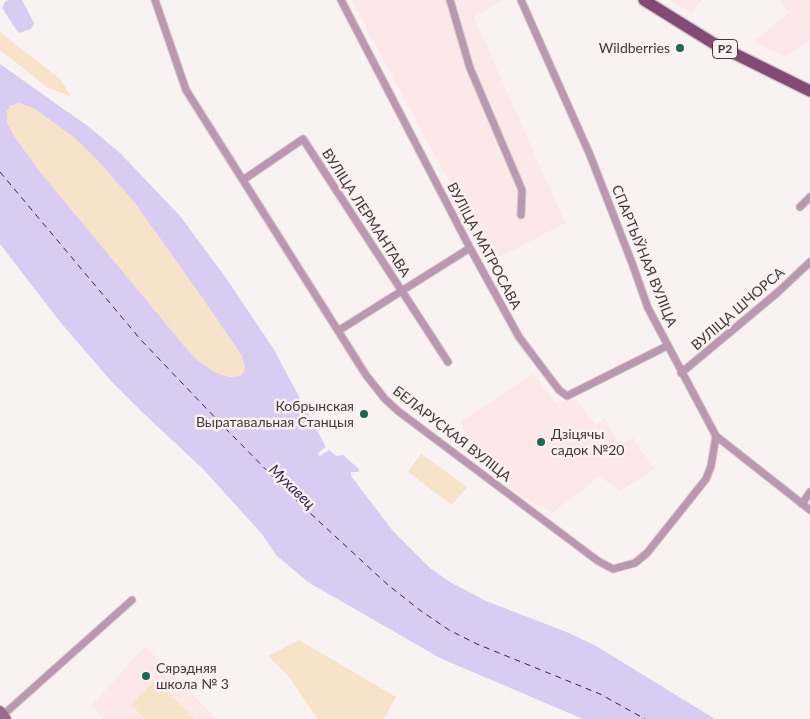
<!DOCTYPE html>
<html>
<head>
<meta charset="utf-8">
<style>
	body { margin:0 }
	canvas { display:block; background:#faf1f2 }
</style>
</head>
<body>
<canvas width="810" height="719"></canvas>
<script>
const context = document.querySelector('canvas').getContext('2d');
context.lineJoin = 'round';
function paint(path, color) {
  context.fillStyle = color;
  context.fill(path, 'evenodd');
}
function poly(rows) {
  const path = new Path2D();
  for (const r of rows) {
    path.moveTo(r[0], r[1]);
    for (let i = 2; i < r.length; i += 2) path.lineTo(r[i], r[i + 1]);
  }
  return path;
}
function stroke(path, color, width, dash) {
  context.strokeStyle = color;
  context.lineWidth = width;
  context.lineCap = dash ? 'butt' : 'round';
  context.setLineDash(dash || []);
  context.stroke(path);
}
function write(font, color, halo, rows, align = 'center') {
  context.font = font + ' Lato,sans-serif';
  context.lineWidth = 5;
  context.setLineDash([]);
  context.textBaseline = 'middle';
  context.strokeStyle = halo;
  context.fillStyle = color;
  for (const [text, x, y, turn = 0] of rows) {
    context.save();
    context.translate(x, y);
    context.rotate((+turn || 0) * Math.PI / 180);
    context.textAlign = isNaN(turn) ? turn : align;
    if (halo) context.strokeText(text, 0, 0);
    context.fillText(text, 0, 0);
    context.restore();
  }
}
paint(poly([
	[351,0,503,0,474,17,565,223,492,261],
	[670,0,702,0,692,13],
	[780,0,810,0,810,39,785,57,753,42,789,13],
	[533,374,555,403,575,399,596,425,605,419,619,445,633,438,654,469,620,491,600,476,553,512,546,508,535,505,458,447,468,439,460,422],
	[145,646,216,719,104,719,91,706]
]), '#fce7e9');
paint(poly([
	[0,32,61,80,71,97,47,87,0,50],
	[19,103,35,109,75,138,100,163,135,203,199,293,242,356,245,367,244,372,240,376,229,377,216,373,197,360,186,348,40,172,14,136,7,123,7,111,9,107],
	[421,454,467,487,452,505,408,472],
	[299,640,396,697,384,719,318,719,289,677,268,656],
	[155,680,195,719,146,719,131,705]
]), '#f6e3c9');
paint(poly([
	[8,0,22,0,34,23,31,29,19,33,13,25,2,8,5,2],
	[0,64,89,127,121,154,180,216,226,278,273,348,326,447,319,452,318,455,320,456,329,450,336,456,343,455,359,469,358,472,351,472,351,476,393,531,430,568,450,582,486,601,569,633,596,646,715,719,583,719,440,658,308,582,276,555,262,534,202,468,142,412,112,382,61,323,0,244],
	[19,103,35,109,75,138,100,163,135,203,199,293,242,356,245,367,244,372,240,376,229,377,216,373,197,360,186,348,40,172,14,136,7,123,7,111,10,106]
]), '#dacbf2');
stroke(poly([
	[0,172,141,340,225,428,297,501,388,585,421,611,449,630,477,644,600,694,645,719]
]), '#36204f', 1, [6, 5]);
const minor = poly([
	[155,0,186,90,366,375,385,399,398,411,598,561,613,569,635,563,647,553,683,508,706,479,711,466,716,436],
	[341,0,470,248,519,337,559,390,567,396,667,346],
	[450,0,470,68,522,190,521,215],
	[521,0,590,155,632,263,648,308,716,436,810,510],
	[243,180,303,139,448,362],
	[800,207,810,197],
	[338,331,470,248],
	[681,373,777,293,810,262],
	[802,504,810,492],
	[3,715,132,600]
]);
const secondary = poly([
	[0,711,6,719]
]);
const primary = poly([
	[644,0,713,43,810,91]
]);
stroke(minor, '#d6cbcd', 9);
stroke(secondary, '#d6cbcd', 12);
stroke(primary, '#d6cbcd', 14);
stroke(minor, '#b998b0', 7);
stroke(secondary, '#9a6b8e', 10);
stroke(primary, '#834a76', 11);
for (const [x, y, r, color] of [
	[680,48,5,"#206454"],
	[364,414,5,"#206454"],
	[541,442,5,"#206454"],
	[146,676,5,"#206454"]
]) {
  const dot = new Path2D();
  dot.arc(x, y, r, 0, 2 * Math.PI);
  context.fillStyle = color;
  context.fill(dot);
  stroke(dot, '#faf1f2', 2);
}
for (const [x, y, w] of [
	[725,49,25]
]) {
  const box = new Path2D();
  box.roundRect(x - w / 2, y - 9.5, w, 19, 4);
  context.fillStyle = '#faf1f2';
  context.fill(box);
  stroke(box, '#453537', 1);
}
write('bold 12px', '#453537', null, [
	["Р2",725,49]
]);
write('14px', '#453537', '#faf1f2', [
	["Wildberries",670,48],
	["Кобрынская",354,406],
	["Выратавальная Станцыя",354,422],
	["Дзіцячы",551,434,"left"],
	["садок №20",551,450,"left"],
	["Сярэдняя",156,668,"left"],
	["школа № 3",156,684,"left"]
], 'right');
write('14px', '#453537', '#faf1f2', [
	["ВУЛІЦА ЛЕРМАНТАВА",366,213,57],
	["ВУЛІЦА МАТРОСАВА",484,246,62],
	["СПАРТЫЎНАЯ ВУЛІЦА",644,256,68],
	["ВУЛІЦА ШЧОРСА",738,309,-41],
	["БЕЛАРУСКАЯ ВУЛІЦА",452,434,38]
]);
write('italic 15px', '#36204f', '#faf1f2', [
	["Мухавец",292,487,44]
]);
</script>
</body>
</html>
